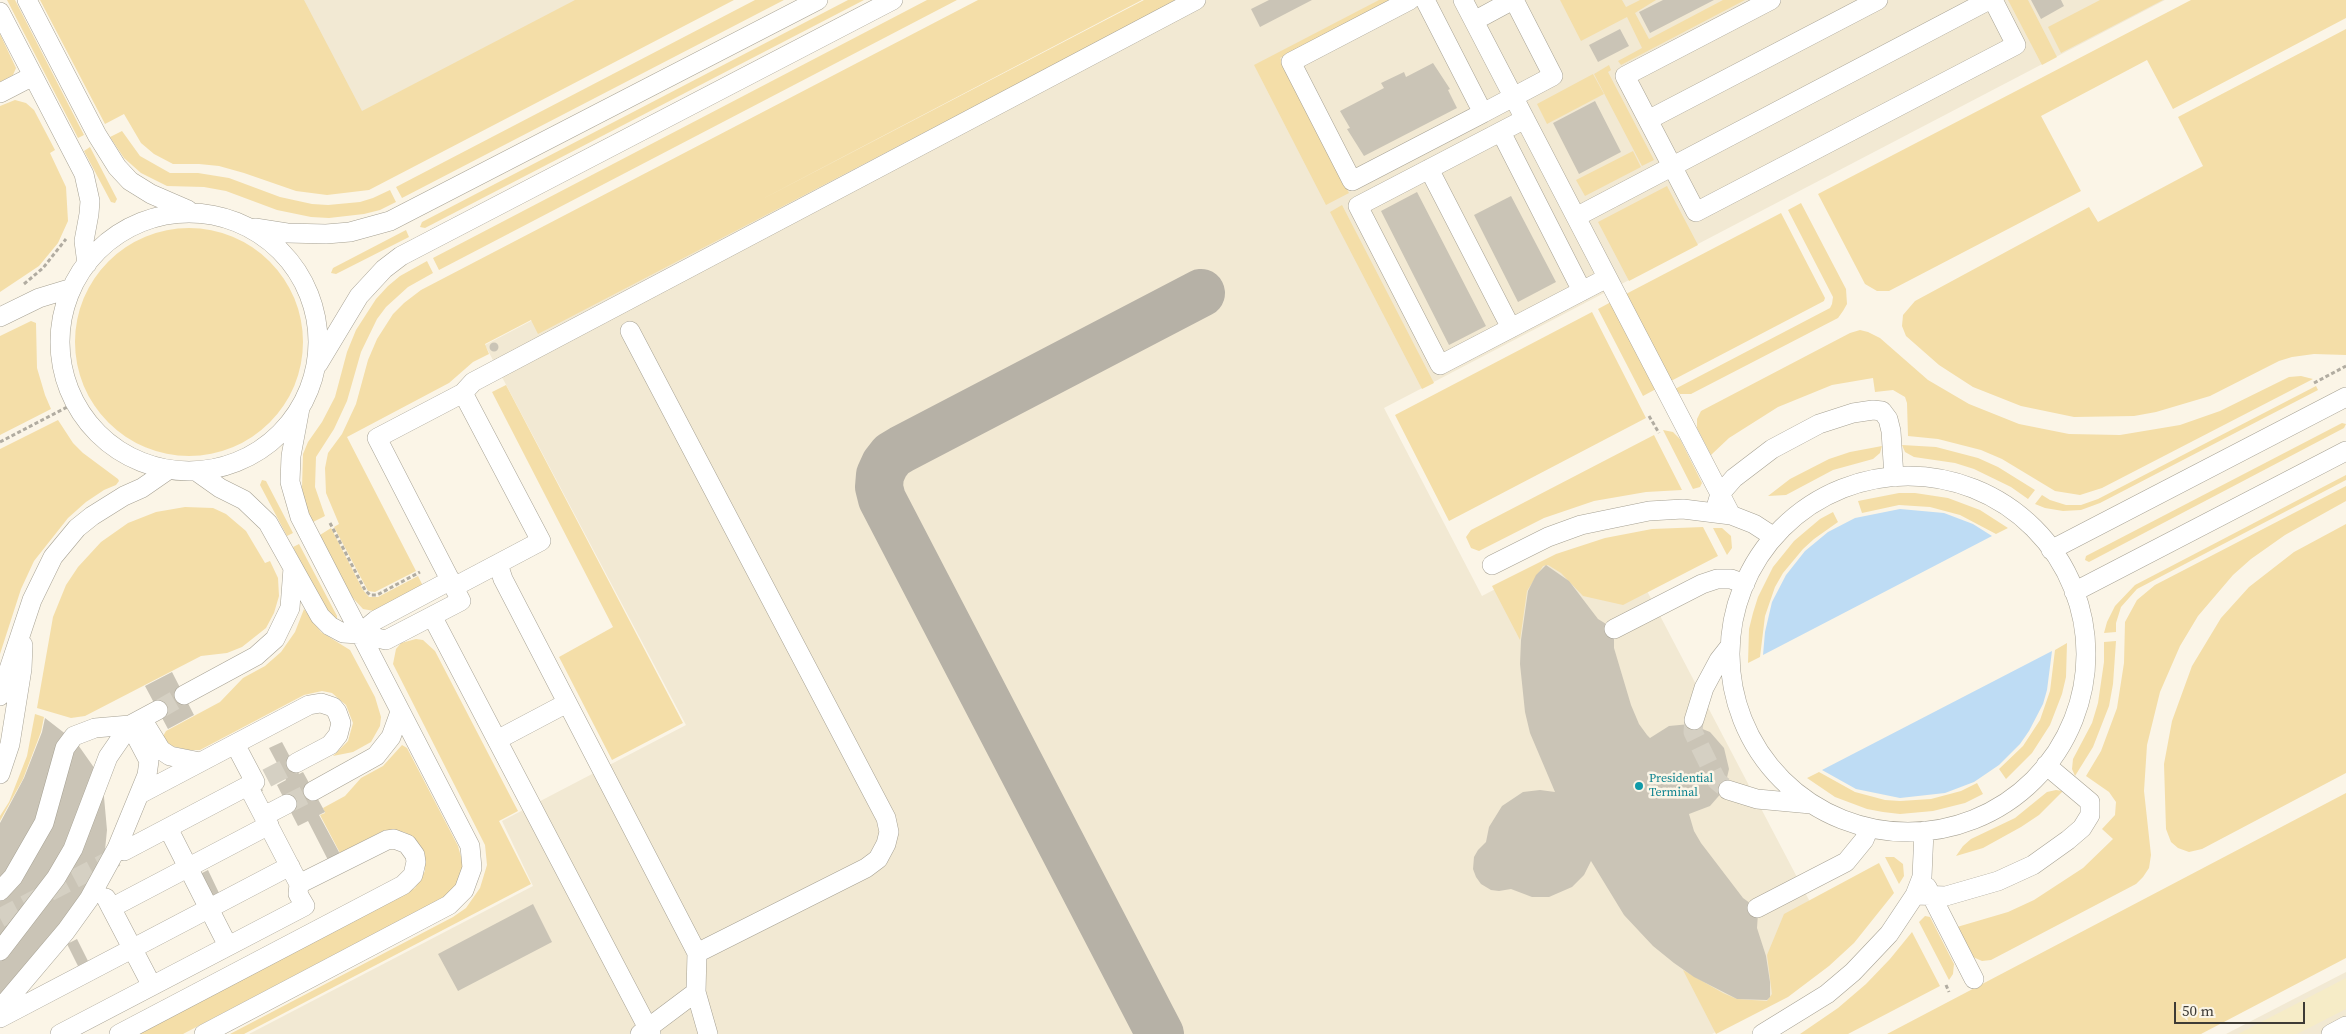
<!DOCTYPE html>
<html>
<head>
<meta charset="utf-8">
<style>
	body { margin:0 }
	#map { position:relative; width:2346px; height:1034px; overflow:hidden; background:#fbf5e7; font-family:"Source Serif 4",serif }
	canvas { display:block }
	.scale { position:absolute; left:2174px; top:1002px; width:131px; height:22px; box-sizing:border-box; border:2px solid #3e3b35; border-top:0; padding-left:6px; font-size:15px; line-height:18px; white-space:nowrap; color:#3e3b35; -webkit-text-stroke:4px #fbf5e7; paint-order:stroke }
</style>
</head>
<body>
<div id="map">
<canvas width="2346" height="1034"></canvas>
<div class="scale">50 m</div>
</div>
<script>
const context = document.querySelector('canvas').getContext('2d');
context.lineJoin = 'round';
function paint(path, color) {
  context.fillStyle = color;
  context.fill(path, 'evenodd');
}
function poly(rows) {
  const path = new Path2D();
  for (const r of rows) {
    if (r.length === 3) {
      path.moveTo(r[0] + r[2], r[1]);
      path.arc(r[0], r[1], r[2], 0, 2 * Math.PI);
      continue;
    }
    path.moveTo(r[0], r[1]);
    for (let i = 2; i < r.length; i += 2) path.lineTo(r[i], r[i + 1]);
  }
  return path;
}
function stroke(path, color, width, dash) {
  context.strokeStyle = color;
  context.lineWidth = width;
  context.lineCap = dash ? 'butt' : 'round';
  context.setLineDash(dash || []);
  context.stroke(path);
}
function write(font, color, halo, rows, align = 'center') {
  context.font = font + ' "Source Serif 4",serif';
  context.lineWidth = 5;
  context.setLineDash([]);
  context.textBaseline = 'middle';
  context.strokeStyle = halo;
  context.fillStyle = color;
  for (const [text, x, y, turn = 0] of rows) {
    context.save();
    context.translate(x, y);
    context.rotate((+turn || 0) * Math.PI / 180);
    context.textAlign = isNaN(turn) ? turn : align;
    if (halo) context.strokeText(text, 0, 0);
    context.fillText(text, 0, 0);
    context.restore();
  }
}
paint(poly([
	[301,0,589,0,365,118],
	[1145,0,2165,0,1384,408,1482,596,1547,562,1625,549,1831,942,1770,1002,1712,1034,249,1034,533,886,502,821,686,725,485,345],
	[2346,972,2346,1034,2226,1034]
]), '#f2e9d3');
paint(poly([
	[7,0,15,0,84,135,78,138],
	[40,0,304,0,362,111,575,0,734,0,369,190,327,195,296,191,244,173,219,166,199,164,173,164,154,154,141,143,124,114,105,124],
	[755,0,784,0,402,198,396,187],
	[848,0,864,0,425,228,420,227,422,222],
	[927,0,957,0,439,270,433,258],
	[978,0,1142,0,753,204,1144,0,1178,0,538,334,531,320,485,344,489,354,473,362,449,383,347,437,416,571,375,592,368,591,334,527,339,524,326,493,325,468,328,453,342,434,356,404,368,360,377,339,393,314,404,303,421,290],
	[1379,0,1391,0,1280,58,1349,193,1326,205,1254,65],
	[1560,0,1622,0,1626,7,1640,0,1656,0,1635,13,1649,39,1723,0,1745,0,1621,65,1618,61,1642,48,1627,17,1581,41],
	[2008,0,2028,0,2057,57,2042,65],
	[2100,0,2163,0,2061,53,2048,27],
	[2191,0,2346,0,2346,18,2173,109,2147,60,2041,116,2081,191,1889,291,1877,291,1865,284,1818,194],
	[2346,29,2346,355,2314,354,2292,357,2279,361,2210,396,2156,412,2134,416,2074,417,2021,406,1973,387,1939,365,1906,336,1902,326,1903,315,1915,301,2089,207,2098,222,2203,166,2178,117],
	[0,34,16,68,13,75,0,82],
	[1609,65,1611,70,1608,72,1654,160,1642,166,1594,74],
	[1593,74,1604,94,1547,124,1537,104],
	[15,100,26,103,34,110,55,150,50,153,66,187,68,221,58,243,39,266,0,292,0,106],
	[122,131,140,156,170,173,198,173,229,178,280,197,312,204,328,205,360,202,373,198,390,190,396,202,380,210,364,214,329,218,311,217,277,210,226,191,204,187,167,186,141,173,124,158,110,137],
	[90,147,117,199,115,203,111,202,84,151],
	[1633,151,1641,167,1585,196,1576,180],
	[1667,186,1698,245,1629,281,1598,222],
	[1801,203,1846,289,1847,304,1843,311,1838,318,1691,394,1680,394,1675,389,1830,308,1832,304,1833,297,1788,210],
	[1342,205,1434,383,1422,389,1330,212],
	[1781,213,1825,298,1824,301,1671,381,1626,294],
	[189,342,114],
	[406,230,409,237,336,274,331,273,333,268],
	[427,261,433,273,408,287,386,307,377,319,361,352,347,401,334,429,316,457,315,487,325,516,313,522,306,508,302,488,303,454,308,442,322,422,335,397,347,352,356,330,376,299,388,286,400,276],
	[1611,302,1656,389,1643,396,1598,309],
	[1592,312,1646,418,1449,521,1395,415],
	[31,321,36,323,37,368,45,395,51,409,0,435,0,336],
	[1860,330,1868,332,1880,338,1928,380,1969,404,2019,424,2069,434,2120,435,2180,425,2220,411,2289,377,2301,376,2313,379,2102,488,2080,495,2055,491,2002,459,1981,450,1938,439,1908,436,1907,403,1905,397,1893,390,1875,392,1873,378,1832,385,1778,407,1729,438,1711,455,1697,428,1697,419,1701,411,1850,333],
	[506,385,683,723,612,760,559,657,613,627,492,392],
	[2316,386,2318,390,2100,503,2081,510,2063,511,2045,508,2035,504,2042,495,2050,500,2066,505,2081,505,2098,499],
	[58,420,73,443,83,453,118,479,119,481,116,485,104,490,86,502,68,518,34,561,21,589,0,654,0,449],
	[2342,423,2346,424,2344,428,2089,562,2085,560,2086,556],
	[1663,430,1673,432,1680,439,1702,483,1700,487,1693,489],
	[1654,435,1682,490,1646,492,1594,501,1544,518,1479,551,1471,548,1466,537,1471,530],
	[1902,445,1936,447,1978,458,1998,467,2035,490,2028,499,2011,487,1974,469,1955,463,1914,457,1905,452],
	[1882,446,1880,453,1873,459,1833,470,1786,495,1768,496,1790,479,1829,459,1850,452],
	[2346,475,2346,480,2137,589,2121,607,2116,623,2116,632,2104,633,2107,622,2115,606,2135,585],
	[262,480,266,481,293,533,287,536,260,485],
	[2346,486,2346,501,2285,535,2251,559,2233,575,2198,616,2180,646,2160,692,2147,745,2144,791,2151,855,2149,868,2143,877,2136,884,1991,960,1982,961,1973,957,1957,927,2008,912,2034,900,2083,868,2113,839,2102,829,2115,815,2116,802,2109,792,2086,776,2101,751,2117,708,2124,663,2125,622,2137,600,2155,585],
	[1899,493,1915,493,1948,498,1980,510,2008,528,1996,534,1960,515,1930,507,1899,505,1862,513,1858,501],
	[185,507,213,508,226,514,246,531,265,563,270,561,278,578,279,596,274,613,266,628,242,647,227,653,201,656,85,716,71,718,37,708,53,617,66,585,78,567,101,542,128,523,156,512],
	[1833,512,1838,522,1814,539,1803,549,1783,573,1775,587,1765,616,1760,657,1748,663,1749,629,1753,613,1758,597,1773,567,1794,541,1820,519],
	[2346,524,2346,773,2202,849,2189,852,2178,848,2171,842,2166,829,2164,764,2172,721,2192,666,2221,618,2249,587,2294,552],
	[1703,527,1718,556,1623,605,1583,596,1561,573,1548,565,1543,566,1527,591,1520,640,1492,586,1556,554,1605,538,1652,529],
	[331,528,363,590,369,597,378,597,418,576,424,588,374,611,363,609,352,597,320,535],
	[1713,528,1722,528,1731,536,1732,548,1727,555],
	[299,544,337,616,337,619,327,613,293,547],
	[304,609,321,632,350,650,375,697,381,717,380,726,371,742,353,752,333,756,348,741,353,723,346,705,332,693,322,691,304,695,200,750,189,750,167,745,162,738,166,731,220,702,243,678,265,666,281,652,295,632],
	[416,639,423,640,435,651,518,811,499,821,531,884,244,1034,230,1034,453,917,466,908,480,888,487,865,485,845,393,664,396,649,401,643],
	[2116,641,2113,684,2109,706,2093,747,2075,776,2072,769,2073,759,2092,723,2098,703,2104,662,2104,642],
	[2067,643,2066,677,2062,694,2050,725,2032,753,2006,779,1999,769,2023,746,2040,720,2050,691,2055,650],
	[35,714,44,717,41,732,23,779,0,821,0,816,9,802,27,756],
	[402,745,407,748,458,846,463,864,459,882,446,896,183,1034,139,1034,415,888,425,871,425,861,424,852,413,837,404,832,385,830,340,853,320,815,325,813,323,808,345,796,361,778,383,766],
	[1819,772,1855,792,1885,800,1900,801,1931,799,1961,791,1977,783,1983,794,1965,803,1933,811,1900,814,1883,812,1867,809,1835,797,1807,778],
	[2056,790,2063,791,2039,815,2021,827,1983,848,1956,856,1963,846,1971,839,2015,818,2047,792],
	[2346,793,2346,958,2201,1034,1887,1034],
	[1885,857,1894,857,1903,864,1904,876,1899,884],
	[1879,863,1894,893,1854,943,1829,966,1788,997,1716,1034,1683,970,1723,993,1737,999,1767,1001,1772,994,1767,955,1784,914],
	[1925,916,1930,917,1954,964,1953,974,1949,980,1919,922],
	[1912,932,1940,986,1848,1034,1800,1034,1838,1008,1866,984,1890,959]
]), '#f4dea8');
paint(poly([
	[2346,978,2346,1009,2297,1034,2238,1034]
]), '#f6ecc7');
paint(poly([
	[1900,509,1944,513,1973,524,1992,536,1763,655,1765,632,1772,602,1786,575,1805,551,1828,532,1855,518],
	[2052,651,2047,690,2043,704,2029,731,2020,744,1999,765,1974,782,1945,793,1900,798,1856,789,1822,770]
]), '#bedcf4');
stroke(poly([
	[1160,1034,882,499,879,487,880,475,885,464,892,455,902,449,1201,293]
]), '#b6b1a6', 48);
paint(poly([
	[1269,0,1312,0,1260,27,1251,9],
	[1663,0,1714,0,1650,33,1639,12],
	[2031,0,2061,0,2064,6,2041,19],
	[1620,29,1629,46,1598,62,1589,45],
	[1433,63,1450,89,1448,90,1457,108,1364,156,1347,129,1350,128,1340,111,1384,88,1381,83,1404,72,1406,77],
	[1595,101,1621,152,1579,174,1553,123],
	[1417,192,1486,326,1449,345,1381,211],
	[1511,196,1556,282,1518,302,1474,215],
	[494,347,4.5],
	[1546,565,1569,581,1598,619,1611,627,1614,634,1614,648,1631,705,1639,724,1647,735,1650,738,1669,726,1690,724,1710,732,1724,748,1729,769,1724,790,1710,806,1689,814,1694,831,1701,843,1743,898,1754,906,1758,913,1757,928,1766,956,1770,982,1770,997,1767,1000,1737,999,1694,977,1674,963,1653,946,1624,915,1591,861,1584,875,1572,887,1549,897,1532,897,1511,889,1499,891,1491,890,1481,884,1476,877,1473,869,1474,857,1478,850,1486,842,1489,827,1502,806,1523,792,1540,790,1555,792,1530,733,1525,712,1520,664,1521,640,1528,591,1536,575],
	[172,672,194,715,168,729,145,686],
	[45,718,76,742,95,769,104,797,107,830,105,850,95,882,0,998,0,823,24,778,42,732],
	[282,742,299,774,303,772,325,812,319,815,340,854,328,860,308,821,298,826,277,785,286,780,269,748],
	[208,870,219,893,209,898,198,875],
	[533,904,552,942,458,991,438,954],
	[77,939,88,961,78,966,67,944]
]), '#cac4b6');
stroke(poly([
	[158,710,184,695],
	[1694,720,1693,732,1717,781,1728,790],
	[242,791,296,763],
	[287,804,313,791],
	[0,918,118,856]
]), '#d5d0c3', 19, [19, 9]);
const minor = poly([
	[27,0,97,135,117,167,130,181,151,194,188,210],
	[1410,0,1291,62,1352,181,1483,113,1425,0],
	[1463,0,1731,515],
	[1771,0,1625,76,1696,212,2016,45,1993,0],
	[0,12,84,174,90,201,89,214,84,241,87,264],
	[1474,21,1513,0],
	[0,93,33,76],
	[1483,113,1553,76,1514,0],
	[1525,119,1358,206,1440,365,1607,278],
	[1648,120,1878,0],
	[1501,132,1582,291],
	[1429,169,1511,328],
	[189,342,129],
	[1576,217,1989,0],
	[255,228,287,233,326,234,350,232,390,221,818,0],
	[0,317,39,298,72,288],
	[630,331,886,818,889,832,886,844,878,859,866,868,697,953],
	[318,364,359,296,384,269,401,256,893,0],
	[196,471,220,488,244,500,268,523,320,616,330,626,343,633,359,634,386,640,461,601,377,438,463,393,473,382,1196,0],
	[1908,654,178],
	[1717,504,1720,494,1734,478,1772,449,1819,424,1853,413,1873,410,1882,411,1888,419,1891,431,1894,477],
	[2051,550,2346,397],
	[498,564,503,579,697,953,696,992,708,1034],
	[1492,565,1548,537,1581,525,1649,511,1683,509,1731,515,1754,524,1774,537],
	[454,587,541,541,463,393],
	[2074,592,2346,451],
	[432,616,651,1034],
	[1614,629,1702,584,1717,579,1731,579,1745,584],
	[359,634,376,620,451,580],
	[184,695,256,656,275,639,290,608,293,568],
	[0,696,32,600,53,557,77,528,92,516,124,496,142,488,168,470],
	[142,719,161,750,170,756,200,762],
	[1694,720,1704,688,1719,660,1730,646],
	[497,740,567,703],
	[0,774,10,744,22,669,23,645],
	[1728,790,1757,799,1811,804],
	[313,791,376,756,391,737,400,712],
	[140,794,309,705,321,703,333,707,337,712,341,723,338,735,330,745,296,763],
	[264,816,287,804],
	[168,828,228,946],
	[117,848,124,851,255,782,235,744],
	[1927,887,1974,979],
	[0,891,13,877,44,823,65,748,74,736,95,728,130,725,158,710],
	[1915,895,1946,896,1998,881,2033,865,2068,840,2082,828,2090,815,2090,802,2046,765],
	[106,898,152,986],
	[111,908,269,825],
	[1757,908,1846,862,1864,840,1869,828],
	[0,951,56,878,73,849,108,757,130,725],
	[0,1009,66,931,89,899,117,848,147,775,149,761,130,725],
	[0,1018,290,866],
	[60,1034,305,906,298,894,299,884,248,786],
	[119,1034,403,885,413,875,416,862,415,855,407,844,394,839,387,840,299,884],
	[204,1034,449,905,464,890,472,868,470,846,300,517,290,482,291,456,300,408],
	[640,1034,696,992],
	[1762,1034,1827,994,1853,972,1889,934,1915,895,1922,877,1924,831],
	[2331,1034,2346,1026]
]);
stroke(minor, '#a6a193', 20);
stroke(poly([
	[24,284,43,268,66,239],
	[2314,383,2346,366],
	[1649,416,1659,433],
	[0,442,75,403],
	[330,523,365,590,370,595,377,595,420,572],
	[1946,985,1949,992]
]), '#b1aca1', 3, [4, 2.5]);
stroke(minor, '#fff', 19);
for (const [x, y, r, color] of [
	[1639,786,5,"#0f9aa8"]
]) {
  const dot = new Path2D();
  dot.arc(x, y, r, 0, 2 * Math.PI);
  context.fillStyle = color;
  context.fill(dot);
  stroke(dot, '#fbf5e7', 2);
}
write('12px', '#0d838f', '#fbf5e7', [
	["Presidential",1649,779],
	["Terminal",1649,793]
], 'left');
</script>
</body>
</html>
